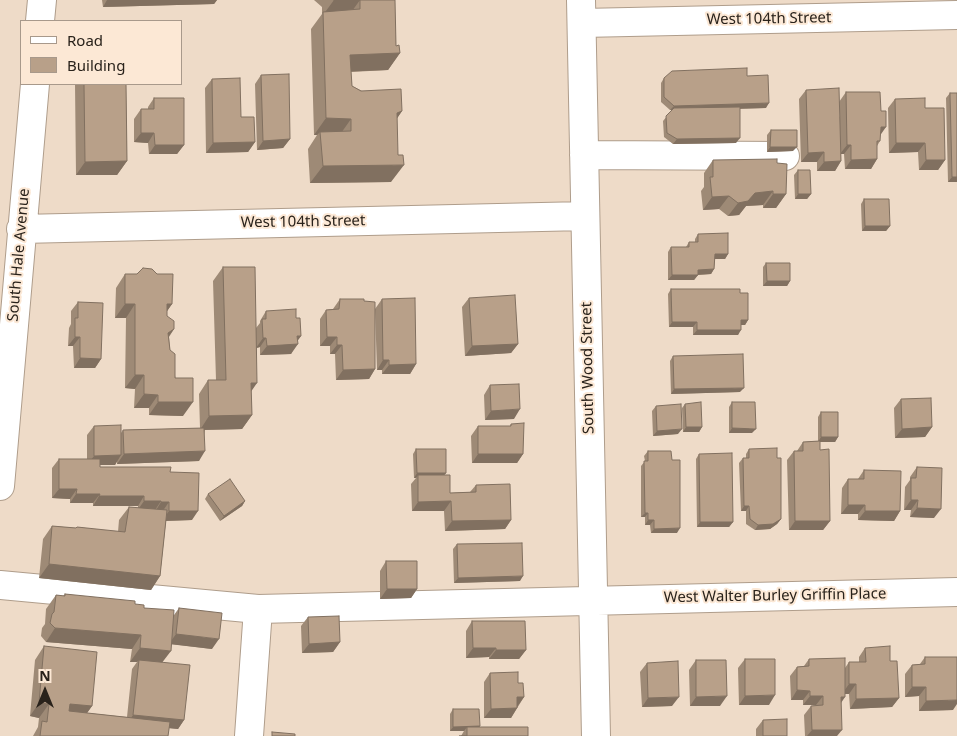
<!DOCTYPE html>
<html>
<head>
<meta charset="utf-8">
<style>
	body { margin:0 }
	#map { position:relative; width:957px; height:736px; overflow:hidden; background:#eedbc8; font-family:"Noto Sans",sans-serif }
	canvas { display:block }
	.legend { position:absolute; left:20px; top:20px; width:162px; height:65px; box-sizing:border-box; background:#fce8d5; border:1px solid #a8998b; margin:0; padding:6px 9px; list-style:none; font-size:15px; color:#29221b }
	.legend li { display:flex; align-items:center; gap:10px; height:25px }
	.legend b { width:25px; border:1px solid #a8998b }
	.north { position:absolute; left:20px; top:666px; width:50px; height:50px; -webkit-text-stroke:4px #fce8d5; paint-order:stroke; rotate:0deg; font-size:14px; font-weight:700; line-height:20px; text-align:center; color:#29221b }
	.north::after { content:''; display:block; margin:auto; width:18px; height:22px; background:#29221b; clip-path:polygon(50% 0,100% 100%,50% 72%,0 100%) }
</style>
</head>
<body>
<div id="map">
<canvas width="957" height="736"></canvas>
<ul class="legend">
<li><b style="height:6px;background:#fff"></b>Road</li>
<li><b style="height:14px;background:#b8a089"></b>Building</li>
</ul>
<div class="north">N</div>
</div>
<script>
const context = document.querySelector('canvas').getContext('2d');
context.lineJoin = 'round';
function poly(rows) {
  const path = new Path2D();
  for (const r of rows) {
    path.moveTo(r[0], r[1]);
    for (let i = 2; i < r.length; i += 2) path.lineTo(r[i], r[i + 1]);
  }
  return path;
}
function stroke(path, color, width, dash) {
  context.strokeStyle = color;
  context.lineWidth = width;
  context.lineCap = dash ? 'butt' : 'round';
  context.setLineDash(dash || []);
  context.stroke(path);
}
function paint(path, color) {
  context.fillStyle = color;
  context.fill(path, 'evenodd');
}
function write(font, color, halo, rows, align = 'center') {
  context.font = font + ' "Noto Sans",sans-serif';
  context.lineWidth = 4;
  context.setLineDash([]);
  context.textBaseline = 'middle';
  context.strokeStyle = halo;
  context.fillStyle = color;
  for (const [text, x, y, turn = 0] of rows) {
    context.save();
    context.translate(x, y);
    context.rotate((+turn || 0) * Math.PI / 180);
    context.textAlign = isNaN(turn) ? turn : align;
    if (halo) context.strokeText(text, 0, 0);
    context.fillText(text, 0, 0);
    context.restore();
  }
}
const minor = poly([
	[581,0,596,736],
	[40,21,42,0],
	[582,23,957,15],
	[584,155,785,156],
	[21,229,585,216],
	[0,486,35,84],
	[0,585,258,609,957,592],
	[249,736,258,609]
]);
stroke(minor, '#af9d8b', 30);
stroke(minor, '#fff', 28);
paint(poly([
	[102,0,217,0,214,4,103,7],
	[314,0,394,0,396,46,400,53,388,70,351,72,352,86,402,111,397,118,391,182,310,183,308,149,317,135,314,135,311,29,322,14,322,7],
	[261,75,290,139,283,148,257,150,255,84],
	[747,76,766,108,740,109,736,143,673,144,664,137,663,121,672,110,670,110,661,102,661,83,664,78],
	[212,79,241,117,255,142,248,152,206,153,205,88],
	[75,84,126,84,127,161,117,175,76,175],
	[806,90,840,117,839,102,846,92,880,135,880,141,877,146,877,159,871,169,845,169,844,154,841,154,841,161,835,171,817,171,817,162,801,162,799,99],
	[950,93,957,182,948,182,946,98],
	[154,98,184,145,177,154,149,154,148,143,134,142,134,119,141,109,148,109,148,107],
	[895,99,925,108,945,160,938,170,919,170,918,152,889,153,888,108],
	[771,130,793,151,767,152,767,135],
	[713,160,777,163,786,194,776,208,763,208,763,205,746,206,739,215,728,216,719,209,703,210,701,191,704,187,704,173],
	[798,170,811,194,807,199,795,199,794,175],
	[864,199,890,226,886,231,862,231,861,204],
	[698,234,728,254,725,259,715,259,714,269,711,274,698,275,694,280,668,280,668,252,671,247,686,247,689,242,695,242,695,239],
	[766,263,790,281,787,286,763,286,763,267],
	[223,267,256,328,260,323,260,321,266,311,296,318,301,336,298,340,291,354,260,355,260,347,257,348,251,391,252,415,242,429,205,430,199,461,117,464,117,461,115,465,100,465,100,467,170,472,192,520,166,521,160,576,151,590,39,578,43,539,52,526,76,528,77,527,118,532,119,520,129,507,138,508,138,506,93,506,93,503,70,503,70,499,52,498,52,468,59,459,87,459,87,435,94,426,121,433,123,430,200,428,199,394,208,380,216,380,213,281],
	[125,274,172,304,167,311,167,316,174,329,169,337,170,350,183,416,149,415,149,408,134,408,135,389,125,388,126,318,115,318,116,288],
	[671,289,740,293,748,320,745,325,741,325,738,335,693,335,693,327,669,327,668,294],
	[469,298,518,344,511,353,465,356,462,307],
	[340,299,364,301,375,309,382,299,416,364,410,374,382,374,382,370,377,370,375,309,375,369,369,379,336,380,335,354,330,354,330,346,320,346,320,319,326,310,333,309],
	[78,302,101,359,95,368,74,368,73,346,68,346,69,328,71,324,71,311],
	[673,356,740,392,671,394,670,361],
	[490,385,514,419,485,420,484,395],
	[901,399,932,427,925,437,895,438,894,408],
	[732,402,752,433,729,433,729,407],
	[685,404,702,427,699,432,683,432,682,408],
	[656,406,678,434,653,436,652,411],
	[821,412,838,437,835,442,820,442,820,450,830,521,823,530,789,530,787,460,794,451,797,451,803,442,818,441,818,417],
	[511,424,523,454,517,463,472,463,471,436,478,426,510,426],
	[416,449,446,473,444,475,450,493,470,492,476,485,511,520,505,529,445,531,444,511,412,511,411,484,416,478,414,478,413,454],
	[749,449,777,458,781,519,777,524,770,529,755,530,746,524,746,511,741,511,739,463,743,458,746,458,746,454],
	[648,451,677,533,651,533,650,525,645,525,645,517,641,517,641,466,645,461,644,456],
	[699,454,733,522,729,527,697,527,696,459],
	[917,467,934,518,910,517,911,510,904,510,905,487,910,480,910,477],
	[864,470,900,511,894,521,858,520,858,514,841,514,842,488,848,479,858,479],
	[208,494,245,501,242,506,220,521,205,499],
	[457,544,520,581,454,583,453,549],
	[386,561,417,589,411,598,380,599,380,571],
	[65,594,135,604,144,608,174,615,179,608,212,649,171,644,162,662,184,720,178,729,169,728,168,736,33,736,38,727,39,718,30,716,35,660,44,646,92,706,87,713,127,717,132,669,137,662,130,662,132,649,46,642,41,636,42,628,45,624,46,609,56,595,63,596],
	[308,617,340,642,333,652,302,653,301,626],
	[472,621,526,650,519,659,489,659,489,657,466,658,466,631],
	[865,648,890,661,899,698,892,707,850,709,849,694,845,694,841,702,837,736,805,736,804,715,811,706,816,705,803,705,803,700,791,700,790,676,797,667,804,666,809,659,845,668,849,662,859,662,859,657],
	[925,657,953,710,919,711,919,696,905,697,905,674,912,665,920,664],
	[745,659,769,705,739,705,738,668],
	[696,660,720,706,690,706,689,670],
	[647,663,672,706,642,707,640,672],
	[490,673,518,683,524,697,511,718,484,718,484,682],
	[453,709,480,726,479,727,528,736,461,736,464,731,450,731,450,714],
	[763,720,787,736,756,736,756,729]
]), '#9e8a76');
paint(poly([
	[107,0,217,0,214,4,103,7],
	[334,0,360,0,347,18,323,15],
	[400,53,388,70,338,72,350,55],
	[769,103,766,108,670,110,674,106],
	[402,111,390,129,397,113],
	[326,118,351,119,339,136,320,132,317,135,314,135],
	[881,127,886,127,879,137],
	[141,133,154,133,148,143,134,142],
	[740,138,736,143,673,144,677,139],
	[290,139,283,148,257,150,263,141],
	[255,142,248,152,206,153,213,143],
	[896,143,925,143,918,152,889,153],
	[155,145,184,145,177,154,149,154],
	[847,145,851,145,844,154,840,154],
	[770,147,797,147,793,151,767,152],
	[824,152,817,162,801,162,808,153],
	[877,159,871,169,845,169,851,160],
	[926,160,945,160,938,170,919,170],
	[127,161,117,175,76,175,85,162],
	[841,161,835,171,817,171,824,162],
	[404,165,391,182,310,183,323,166],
	[952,177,957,177,957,182,948,182],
	[773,191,763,205,746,206,739,215,728,216,738,203,755,193],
	[773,194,786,194,776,208,763,208],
	[798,194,811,194,807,199,795,199],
	[729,196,719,209,703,210,712,197],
	[865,226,890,226,886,231,862,231],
	[715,254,728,254,725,259,711,259],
	[714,269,711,274,694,275,698,270],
	[672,275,698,275,694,280,668,280],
	[767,281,790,281,787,286,763,286],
	[125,304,135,304,126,318,115,318],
	[167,304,172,304,163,317],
	[741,320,748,320,745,325,737,325],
	[672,322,697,322,693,327,669,327],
	[174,329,164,343,168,333],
	[697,330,741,330,738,335,693,335],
	[297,336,301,336,295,344,298,344,291,354,260,355,267,346],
	[75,337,80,337,73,346,68,346],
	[327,337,337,337,330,346,320,346],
	[263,338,266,338,260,347,256,348],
	[518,344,511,353,465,356,472,346],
	[337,345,342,345,335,354,330,354],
	[80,358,101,359,95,368,74,368],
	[383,360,389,360,382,370,377,370],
	[416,364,410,374,382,374,389,365],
	[375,369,369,379,336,380,343,370],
	[135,375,144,375,135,389,125,388],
	[251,383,257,383,248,396],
	[744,388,740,392,671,394,674,389],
	[144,394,158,395,149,408,134,408],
	[158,402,193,402,183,416,149,415],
	[520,409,514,419,485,420,491,411],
	[252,415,242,429,200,430,209,416],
	[686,427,702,427,699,432,683,432],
	[932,427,925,437,895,438,902,429],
	[732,428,756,429,752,433,729,433],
	[682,429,678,434,653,436,657,431],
	[821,437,838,437,835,442,818,442],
	[205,451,199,461,117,464,124,454],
	[478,454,523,454,517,463,472,463],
	[121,455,115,465,87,465,94,456],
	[417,473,446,473,442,478,418,475,416,478,414,478],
	[59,489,77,489,70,499,52,498],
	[76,494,100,494,93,503,70,503],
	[99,496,144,496,138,506,93,506],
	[911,500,918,500,911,510,904,510],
	[144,501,161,501,155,510,137,511],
	[245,501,242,506,220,521,224,516],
	[451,501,444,511,412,511,418,502],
	[161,502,169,502,162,512,155,512],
	[848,505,865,505,858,514,841,514],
	[744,506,749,506,746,511,741,511],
	[917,508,941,509,934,518,910,517],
	[169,511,198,511,192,520,162,521],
	[865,511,900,511,894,521,858,520],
	[645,513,648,513,645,517,641,517],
	[781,519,777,524,770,529,755,530,758,525],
	[511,520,505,529,445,531,452,521],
	[648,520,654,520,650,525,645,525],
	[795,521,830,521,823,530,789,530],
	[700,522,733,522,729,527,697,527],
	[680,528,677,533,651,533,654,529],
	[49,564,160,576,151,590,39,578],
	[523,576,520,581,454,583,458,578],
	[387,589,417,589,411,598,380,599],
	[55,628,141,635,132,649,46,642],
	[176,634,219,639,212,649,169,644],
	[340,642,333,652,302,653,309,644],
	[140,648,171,651,161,664,139,660,137,662,130,662],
	[473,648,496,648,489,657,466,658],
	[496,650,526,650,519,659,489,659],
	[849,684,856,684,849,694,842,694],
	[912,687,926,687,919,696,905,697],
	[797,690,810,691,803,700,791,700],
	[775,695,769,705,739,705,745,696],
	[727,696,720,706,690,706,696,697],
	[810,696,823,696,816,705,803,705],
	[517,697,524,697,517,707],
	[679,697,672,706,642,707,648,698],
	[841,697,845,697,839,706],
	[899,698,892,707,850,709,856,699],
	[957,700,957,704,953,710,919,711,926,701],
	[39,703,49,704,39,718,30,716],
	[70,704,92,706,82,720,61,718],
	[517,708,511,718,484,718,491,709],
	[133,715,184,720,178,729,127,724],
	[480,726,477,731,467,727,464,731,450,731,453,727],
	[812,730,842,730,837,736,807,736]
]), '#817060');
const building = poly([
	[334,0,395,0,396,46,399,45,400,53,350,55,352,86,361,91,401,89,402,111,397,113,398,155,403,155,404,165,323,166,320,132,351,131,351,119,326,118,323,12,360,9,360,0,334,0],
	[747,68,747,76,768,75,769,103,674,106,664,97,664,78,672,71,747,68],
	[289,74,290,139,263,141,261,75,289,74],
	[240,78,241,117,254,117,255,142,213,143,212,79,240,78],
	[84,84,126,84,127,161,85,162,84,84],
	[839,88,841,161,824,162,824,152,808,153,806,90,839,88],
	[846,92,880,92,881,111,886,111,886,127,881,127,880,141,877,141,877,159,851,160,851,145,847,145,846,92],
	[950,93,957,93,957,177,952,177,950,93],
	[154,98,184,98,184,145,155,145,154,133,141,133,141,109,154,109,154,98],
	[925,98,925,108,944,108,945,160,926,160,925,143,896,143,895,99,925,98],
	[740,107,740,138,677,139,667,133,666,116,674,108,740,107],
	[771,130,797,130,797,147,770,147,771,130],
	[777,159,777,163,787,164,786,194,773,194,773,191,755,193,748,201,738,203,729,196,712,197,710,177,713,177,713,160,777,159],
	[798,170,810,170,811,194,798,194,798,170],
	[864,199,889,199,890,226,865,226,864,199],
	[728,233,728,254,715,254,714,269,698,270,698,275,672,275,671,247,689,247,689,242,698,242,698,234,728,233],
	[766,263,790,263,790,281,767,281,766,263],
	[223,267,255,267,257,383,251,383,252,415,209,416,208,380,226,380,223,267],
	[143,268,152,269,157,274,173,274,172,304,167,304,167,316,174,321,174,329,168,333,170,350,175,354,175,378,193,378,193,402,158,402,158,395,144,394,144,375,135,375,135,304,125,304,125,274,137,274,143,268],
	[671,289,740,289,740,293,748,293,748,320,741,320,741,330,697,330,697,322,672,322,671,289],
	[515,295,518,344,472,346,469,298,515,295],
	[415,298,416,364,389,365,389,360,383,360,382,299,415,298],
	[340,299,364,299,364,301,375,302,375,369,343,370,342,345,337,345,337,337,327,337,326,310,339,309,340,299],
	[78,302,103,303,101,359,80,358,80,337,75,337,75,318,78,318,78,302],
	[296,309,296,318,300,318,301,336,297,336,298,344,267,346,266,338,263,338,262,319,266,319,266,311,296,309],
	[743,354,744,388,674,389,673,356,743,354],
	[519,384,520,409,491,411,490,385,519,384],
	[931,398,932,427,902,429,901,399,931,398],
	[701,402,702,427,686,427,685,404,701,402],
	[732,402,755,402,756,429,732,428,732,402],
	[681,404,682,429,657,431,656,406,681,404],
	[821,412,838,412,838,437,821,437,821,412],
	[524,423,523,454,478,454,478,426,511,426,511,424,524,423],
	[121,425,121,455,94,456,94,426,121,425],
	[204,428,205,451,124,454,123,430,204,428],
	[820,441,820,450,829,449,830,521,795,521,794,451,803,451,803,442,820,441],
	[777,448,777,458,781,458,781,519,773,524,758,525,750,519,749,506,744,506,743,458,749,458,749,449,777,448],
	[416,449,446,449,446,473,417,473,416,449],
	[648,451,671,451,672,460,680,460,680,528,654,529,654,520,648,520,648,513,645,513,644,461,648,461,648,451],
	[732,453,733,522,700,522,699,454,732,453],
	[59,459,100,459,100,467,171,467,170,472,199,473,198,511,169,511,169,502,161,502,161,501,144,501,144,496,99,496,100,494,76,494,77,489,59,489,59,459],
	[917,467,942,468,941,509,917,508,918,500,911,500,911,478,916,478,917,467],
	[864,470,901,471,900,511,865,511,865,505,848,505,848,479,864,479,864,470],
	[418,475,450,475,450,493,476,492,476,485,510,484,511,520,452,521,451,501,418,502,418,475],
	[230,479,245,501,224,516,208,494,230,479],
	[129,507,167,510,160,576,49,564,52,526,76,528,77,527,125,532,129,507],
	[522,543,523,576,458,578,457,544,522,543],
	[386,561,417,561,417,589,387,589,386,561],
	[65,594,135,601,135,604,144,605,144,608,174,610,171,651,140,648,141,635,55,628,50,623,52,614,54,612,56,595,65,596,65,594],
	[179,608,222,613,219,639,176,634,179,608],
	[339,616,340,642,309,644,308,617,339,616],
	[472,621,525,621,526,650,496,650,496,648,473,648,472,621],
	[44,646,97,652,92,706,70,704,69,711,170,722,168,736,40,736,42,721,47,722,49,704,39,703,44,646],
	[890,646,890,661,897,661,899,698,856,699,856,684,849,684,849,662,866,662,865,648,890,646],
	[925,657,957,657,957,700,926,701,926,687,912,687,912,665,925,664,925,657],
	[845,658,845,697,841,697,842,730,812,730,811,706,823,705,823,696,810,696,810,691,797,690,797,667,809,666,809,659,845,658],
	[745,659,775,659,775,695,745,696,745,659],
	[139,660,190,665,184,720,133,715,139,660],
	[696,660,726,660,727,696,696,697,696,660],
	[678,661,679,697,648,698,647,663,678,661],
	[518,672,518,683,523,683,524,697,517,697,517,708,491,709,490,673,518,672],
	[453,709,479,709,480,726,453,727,453,709],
	[787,719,787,736,763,736,763,720,787,719],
	[467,727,528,727,528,736,459,736,467,736,467,727],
	[272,732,295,734,295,736,272,736,272,732]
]);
paint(building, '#b8a089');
stroke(building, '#817060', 1);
write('15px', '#29221b', '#fce8d5', [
	["West 104th Street",769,19,-1],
	["West 104th Street",303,222,-1],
	["South Hale Avenue",19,255,-85],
	["South Wood Street",588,368,-91],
	["West Walter Burley Griffin Place",775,596,-1]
]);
</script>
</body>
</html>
